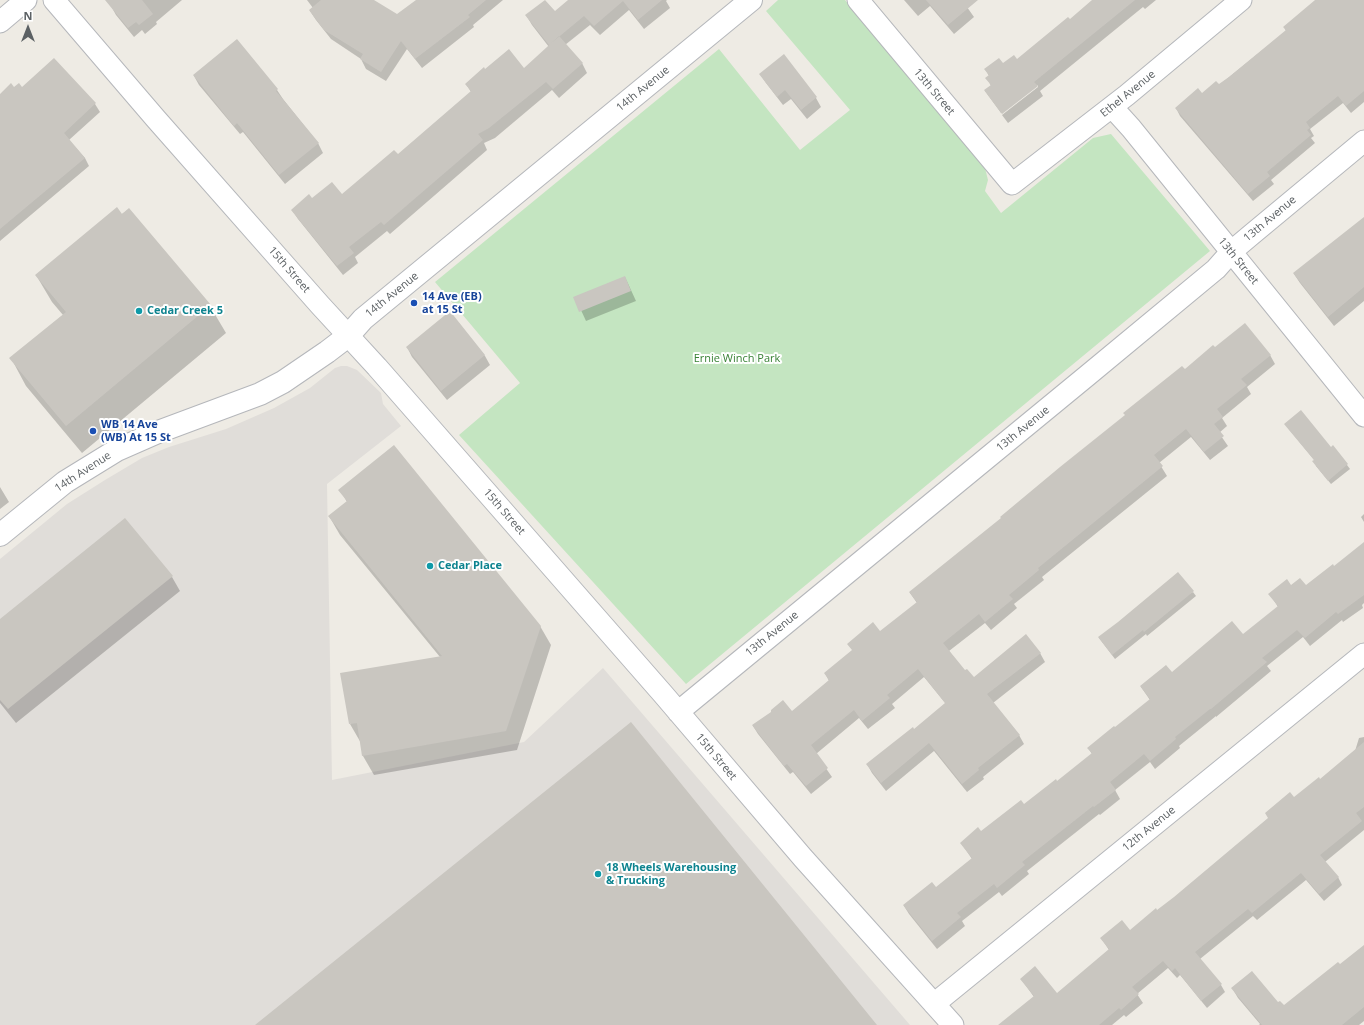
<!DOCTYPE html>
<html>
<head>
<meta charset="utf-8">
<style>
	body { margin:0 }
	#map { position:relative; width:1364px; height:1025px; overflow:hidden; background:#eeebe4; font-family:"Open Sans",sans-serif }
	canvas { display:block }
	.north { position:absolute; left:8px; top:8px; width:40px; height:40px; -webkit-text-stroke:3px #fff; paint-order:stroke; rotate:0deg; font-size:11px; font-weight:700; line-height:16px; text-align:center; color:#5c6164 }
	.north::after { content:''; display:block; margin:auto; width:14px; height:18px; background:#5c6164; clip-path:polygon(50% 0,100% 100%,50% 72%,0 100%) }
</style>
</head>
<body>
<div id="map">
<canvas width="1364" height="1025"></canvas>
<div class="north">N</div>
</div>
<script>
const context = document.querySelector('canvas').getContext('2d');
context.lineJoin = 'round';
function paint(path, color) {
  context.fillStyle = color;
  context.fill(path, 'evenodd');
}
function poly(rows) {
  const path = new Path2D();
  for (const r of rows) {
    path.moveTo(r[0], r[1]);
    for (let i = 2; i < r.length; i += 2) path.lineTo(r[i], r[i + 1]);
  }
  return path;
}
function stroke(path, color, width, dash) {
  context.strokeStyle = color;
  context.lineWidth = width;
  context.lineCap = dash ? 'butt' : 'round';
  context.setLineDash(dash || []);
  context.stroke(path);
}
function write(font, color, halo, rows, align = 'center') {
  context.font = font + ' "Open Sans",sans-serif';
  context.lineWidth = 4;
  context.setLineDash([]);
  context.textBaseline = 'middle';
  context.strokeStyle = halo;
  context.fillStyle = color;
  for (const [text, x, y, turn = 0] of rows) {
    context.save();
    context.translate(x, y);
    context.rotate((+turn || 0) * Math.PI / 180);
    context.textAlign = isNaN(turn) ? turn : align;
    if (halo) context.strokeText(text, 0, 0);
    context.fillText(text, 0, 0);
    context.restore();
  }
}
paint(poly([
	[341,366,347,366,357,370,381,393,383,404,401,426,327,484,332,780,524,742,603,668,910,1025,0,1025,0,559,67,504,105,480,142,458,169,447,226,429,274,408,310,388,335,368]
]), '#e0ddd9');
paint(poly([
	[778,0,845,0,985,168,988,180,985,191,1001,213,1093,138,1111,134,1210,251,686,684,459,435,520,383,435,282,719,49,800,150,850,110,766,11]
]), '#c4e5c1');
paint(poly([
	[118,0,182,0,156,22,157,24,145,34,142,30,134,37,116,15,111,6],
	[307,0,372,0,397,16,418,0,503,0,473,25,474,27,422,68,407,49,386,81,366,69,361,59,331,39,316,20,310,11,313,8],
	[569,0,667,0,666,1,670,8,644,29,629,10,600,35,590,25,565,45,582,63,587,73,559,98,552,90,495,138,484,143,487,150,390,234,387,231,355,257,358,263,343,275,298,219,292,210,312,199,342,196,398,156,471,92,466,84,485,70,524,69,549,47,532,25,526,15,554,13],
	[904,0,962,0,974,17,954,34,930,6,918,16],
	[1094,0,1156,0,1145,9,1143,7,1040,91,1043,96,1008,123,1002,115,1038,87,1038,85,1001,113,985,91,991,86,987,78,989,76,985,69,1017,60,1070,21],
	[1325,0,1364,0,1364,102,1351,113,1343,103,1310,129,1314,136,1311,138,1315,143,1271,180,1274,184,1253,201,1180,116,1176,108,1218,86,1286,31,1284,27],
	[237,41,277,90,283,99,318,143,323,153,285,184,243,132,240,134,199,85,194,76],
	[760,74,816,98,821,107,807,119,791,99,783,105,766,83],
	[14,88,22,88,95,104,100,112,69,140,85,158,89,166,0,241,0,95],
	[129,209,210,306,226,333,82,453,26,386,11,358,63,315,52,302,36,275],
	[1364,218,1364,301,1334,326,1300,283,1294,274],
	[625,277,636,301,586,321,575,297],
	[450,312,485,356,490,365,447,400,412,357,407,347],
	[1215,349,1270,355,1275,364,1247,387,1251,394,1222,418,1227,426,1219,433,1228,446,1210,460,1191,437,1159,463,1167,476,1042,577,1044,580,1014,604,1017,608,991,630,985,623,949,651,965,672,974,678,1040,653,1045,662,993,703,1019,735,1024,744,983,777,984,779,967,792,934,751,886,791,872,773,867,764,914,730,946,704,924,677,892,704,895,708,868,729,859,718,816,754,832,777,811,794,793,772,790,774,758,734,753,726,772,712,792,712,829,681,825,673,880,633,917,603,910,593,1184,370],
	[1288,428,1331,448,1347,465,1350,469,1331,484,1316,466,1315,461],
	[0,487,9,502,0,509],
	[340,490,540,626,551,645,517,750,374,775,363,756,361,743,350,724,440,657,340,535,329,516,347,502],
	[1364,514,1364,522,1361,517],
	[1364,544,1364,603,1362,605,1363,608,1343,622,1342,620,1310,646,1303,637,1267,666,1271,671,1216,717,1216,716,1179,746,1180,748,1155,769,1150,762,1115,790,1120,799,1100,815,1099,814,1027,871,1029,874,1002,896,999,892,962,921,965,926,937,949,909,914,904,906,936,888,972,859,961,843,981,833,1024,806,1057,782,1092,754,1088,748,1115,729,1150,700,1141,687,1172,674,1243,635,1278,607,1270,594,1291,586,1306,586,1334,567],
	[172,577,180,591,16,723,0,703,0,620],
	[1193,592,1196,596,1147,636,1146,634,1115,659,1099,638],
	[1364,737,1364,830,1325,862,1338,877,1342,885,1324,901,1306,880,1257,920,1253,916,1200,959,1221,985,1225,992,1207,1008,1180,975,1177,978,1168,968,1137,994,1143,1003,1126,1017,1124,1015,1112,1025,1010,1025,1034,997,1021,979,1057,994,1109,950,1101,938,1130,931,1174,898,1294,799,1320,780,1355,751,1359,738],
	[1364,946,1364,1021,1359,1025,1259,1025,1260,1024,1238,998,1232,988,1284,1007,1340,966]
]), '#0003');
paint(poly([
	[105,0,142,0,153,14,139,25,136,22,128,28],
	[321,0,374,0,397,14,416,0,486,0,468,15,470,17,415,59,401,41,381,72,360,59,363,54,324,30,309,10],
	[545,0,555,11,568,0,662,0,638,20,623,1,594,26,584,16,549,45,525,15],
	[926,0,978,0,948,25],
	[1092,0,1135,0,1034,82,1038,86,1002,114,984,90,991,85,985,78,989,75,984,69,999,58,1003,63,1014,55,1017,59,1068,17,1070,19],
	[1315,0,1364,0,1364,91,1346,106,1338,96,1306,122,1310,128,1307,130,1311,135,1267,172,1270,176,1248,194,1175,108,1198,88,1202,93,1216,81,1219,84,1229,77,1286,30,1283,27],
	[559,36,583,63,553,89,546,82,489,128,478,134,483,140,384,225,381,222,349,247,354,253,337,266,291,210,309,194,312,198,332,182,342,194,394,150,398,154,471,91,465,84,484,67,485,69,509,49,524,68],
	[237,39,278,89,276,91,319,143,279,175,237,123,234,126,193,75],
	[784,54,817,97,801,110,785,90,777,97,759,74],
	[54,58,96,103,64,133,85,158,0,229,0,94,11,83,14,87,19,83,22,87],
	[117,207,122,214,129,208,211,305,66,426,9,358,66,312,35,275],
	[1364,217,1364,287,1328,317,1293,273],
	[625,276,631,291,579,312,573,297],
	[450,311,485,355,441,391,406,347],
	[1245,323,1271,355,1241,379,1247,385,1217,409,1223,417,1214,424,1224,436,1204,452,1186,429,1154,455,1163,466,1038,568,1039,570,1009,595,1013,599,985,622,979,614,943,643,965,670,967,669,974,677,1026,634,1041,653,987,694,1020,735,978,768,979,770,962,784,929,743,881,783,866,764,913,727,914,729,945,703,918,669,887,695,890,698,862,721,854,710,811,745,828,768,806,786,787,764,784,766,752,725,771,712,771,710,783,700,792,711,829,680,824,673,852,650,847,644,873,622,880,631,917,602,909,592,1001,518,1000,517,1060,467,1125,415,1123,413,1182,366,1185,369,1213,345,1215,347],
	[1301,410,1331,447,1333,445,1348,464,1328,481,1312,461,1314,460,1284,424],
	[394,445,541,626,506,731,362,756,357,723,349,724,340,673,442,656,328,516,347,501,338,490],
	[125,518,173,576,8,709,0,700,0,619],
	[1364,542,1364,595,1338,614,1336,612,1305,638,1297,630,1262,658,1267,662,1211,709,1210,709,1175,737,1176,739,1150,761,1144,754,1110,782,1116,790,1094,807,1093,806,1022,862,1025,865,997,888,994,884,957,913,961,917,932,941,903,905,932,882,936,887,972,858,960,843,978,827,981,831,1021,800,1024,804,1056,779,1057,781,1092,753,1087,748,1114,726,1115,727,1150,699,1140,686,1166,665,1172,672,1232,621,1243,634,1278,606,1268,594,1287,579,1291,585,1300,578,1306,585,1333,564,1334,566],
	[1178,572,1194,591,1144,632,1143,630,1112,655,1098,637,1118,622],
	[631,722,877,1025,255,1025],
	[1364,742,1364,807,1356,813,1362,821,1320,855,1339,877,1319,894,1301,873,1252,913,1248,909,1195,952,1222,984,1201,1001,1175,968,1172,971,1163,961,1132,987,1139,994,1121,1010,1119,1008,1099,1025,998,1025,1034,996,1020,979,1035,966,1057,993,1109,949,1100,938,1122,920,1130,930,1156,908,1157,910,1174,897,1268,818,1265,813,1290,792,1294,797,1319,777,1320,779],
	[1364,945,1364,1007,1342,1025,1262,1025,1231,988,1252,971,1278,1002,1280,1001,1284,1005,1338,962,1340,964]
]), '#c9c6c0');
const minor = poly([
	[54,0,156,119,320,305,377,367,663,694,803,858,953,1025],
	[858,0,1012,184,1127,95,1241,0],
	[0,22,26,0],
	[1112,107,1131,128,1364,416],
	[678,712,1088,375,1216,269,1232,251,1251,235,1364,141],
	[934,1004,1364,654]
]);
const tertiary = poly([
	[0,535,65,482,117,450,158,432,260,394,283,382,327,352,348,336,363,319,751,0]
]);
stroke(minor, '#b5b7bb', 23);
stroke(tertiary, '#b5b7bb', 24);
stroke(minor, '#fff', 21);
stroke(tertiary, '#fff', 22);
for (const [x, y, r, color] of [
	[414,303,4,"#1a4fb4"],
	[139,311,4,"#0f9aa8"],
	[93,431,4,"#1a4fb4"],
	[430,566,4,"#0f9aa8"],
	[598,874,4,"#0f9aa8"]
]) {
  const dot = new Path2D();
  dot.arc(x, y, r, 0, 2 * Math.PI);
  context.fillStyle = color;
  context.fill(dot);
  stroke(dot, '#fff', 1.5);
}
write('11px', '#5c6164', '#fff', [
	["14th Avenue",643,89,-39],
	["13th Street",934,92,50],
	["Ethel Avenue",1128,94,-39],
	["13th Avenue",1270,219,-40],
	["13th Street",1238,261,51],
	["15th Street",289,270,49],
	["14th Avenue",392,295,-39],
	["13th Avenue",1023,429,-39],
	["14th Avenue",83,472,-33],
	["15th Street",504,512,49],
	["13th Avenue",772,634,-39],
	["15th Street",716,757,50],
	["12th Avenue",1149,829,-39]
]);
write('bold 11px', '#164399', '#fff', [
	["14 Ave (EB)",422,297],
	["at 15 St",422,310],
	["WB 14 Ave",101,425],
	["(WB) At 15 St",101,438]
], 'left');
write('bold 11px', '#0d838f', '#fff', [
	["Cedar Creek 5",147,311],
	["Cedar Place",438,566],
	["18 Wheels Warehousing",606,868],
	["& Trucking",606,881]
], 'left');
write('11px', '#398236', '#fff', [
	["Ernie Winch Park",737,359]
]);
</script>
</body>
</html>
